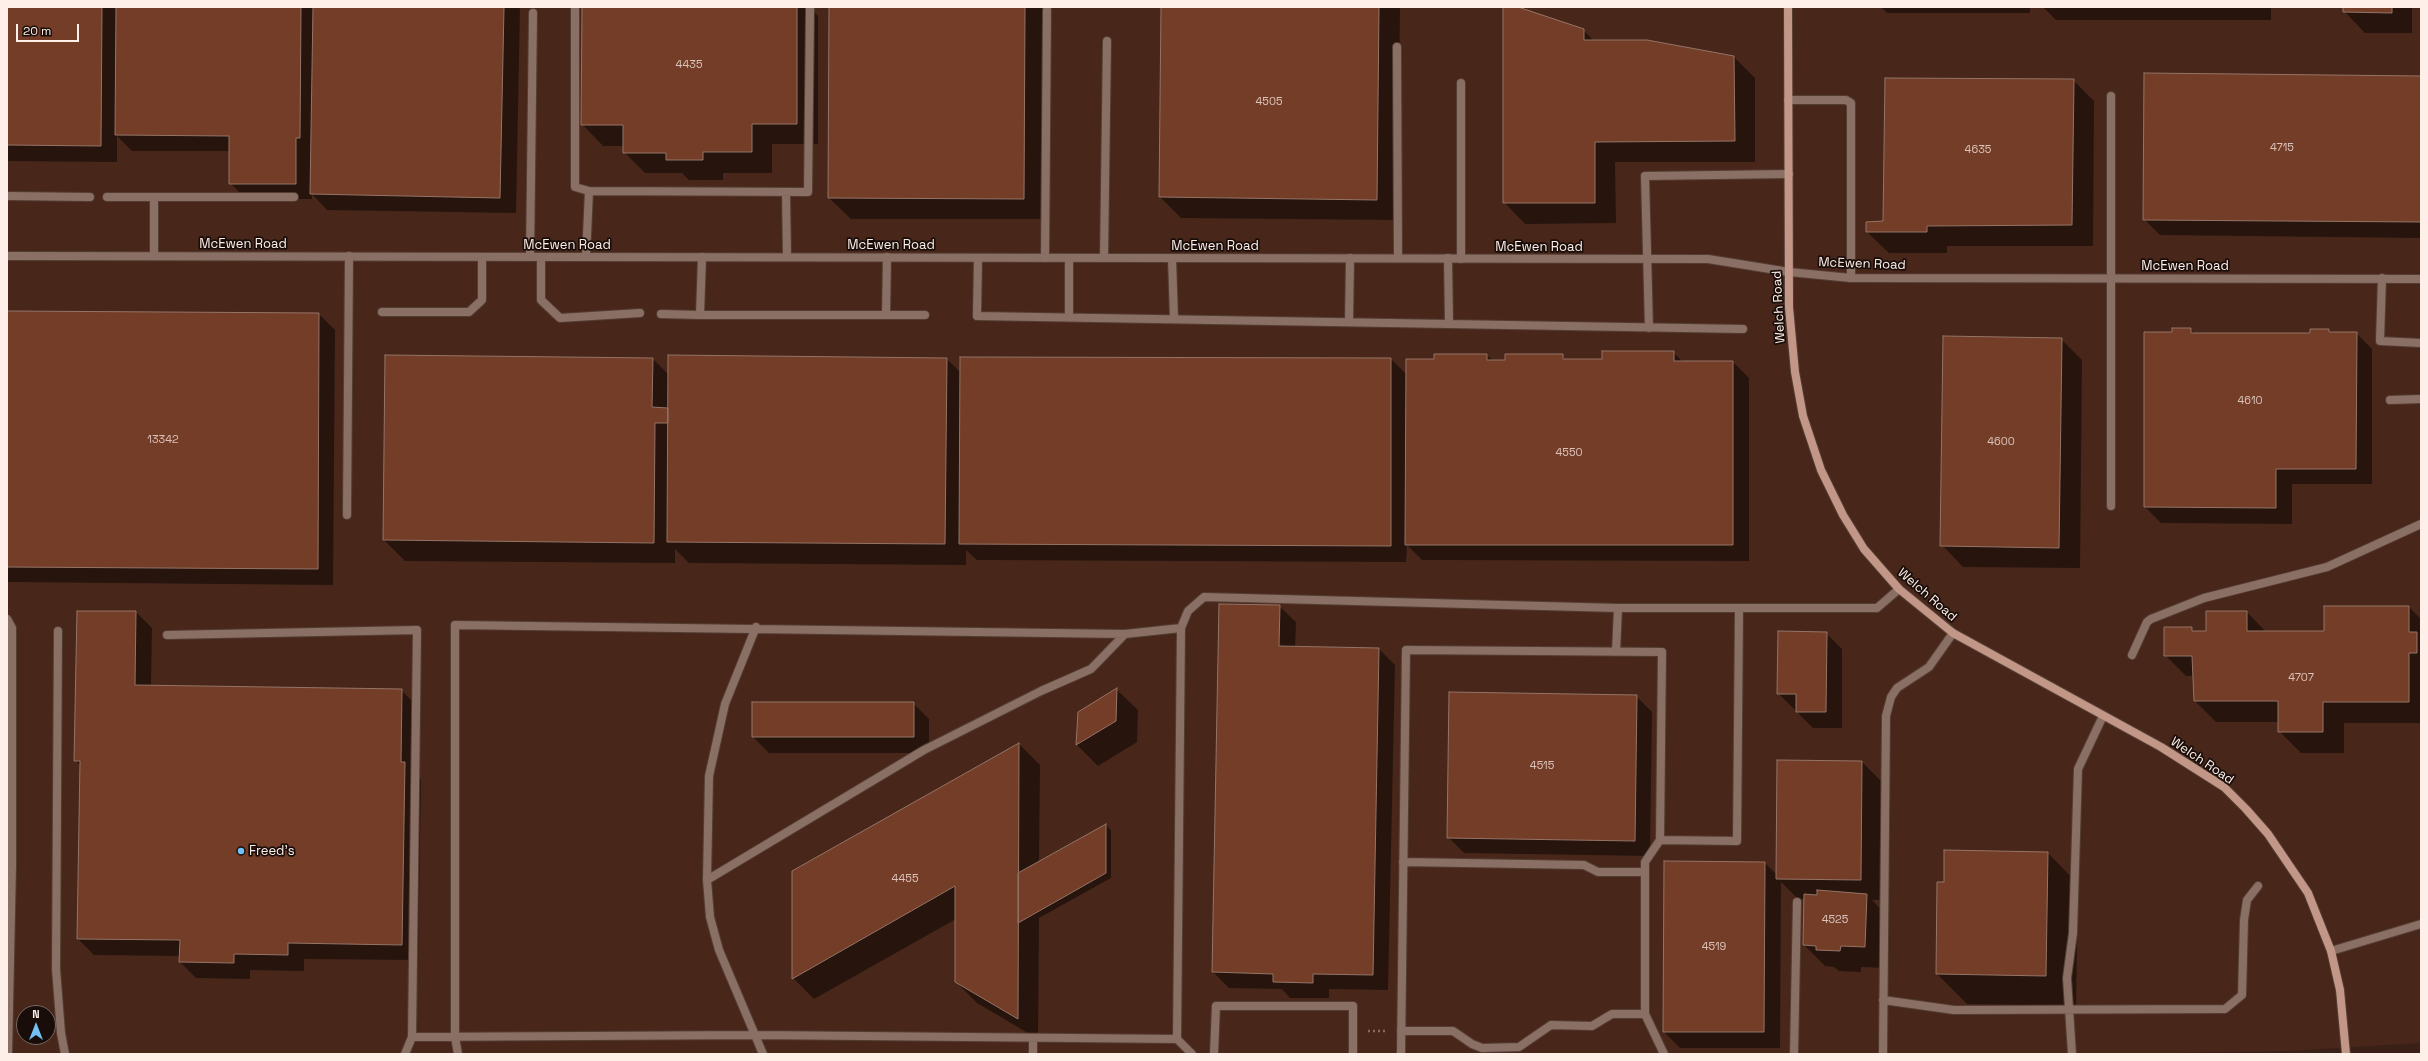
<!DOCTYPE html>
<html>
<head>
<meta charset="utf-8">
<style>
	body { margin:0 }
	#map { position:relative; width:2428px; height:1061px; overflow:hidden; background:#3a2016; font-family:"Space Grotesk",sans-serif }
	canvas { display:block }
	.frame { position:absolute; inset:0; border:8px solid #feefe9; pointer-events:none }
	.north { position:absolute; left:16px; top:1005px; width:40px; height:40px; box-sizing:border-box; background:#190d09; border:1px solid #756763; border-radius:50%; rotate:0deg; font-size:11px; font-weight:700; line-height:16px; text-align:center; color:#feefe9 }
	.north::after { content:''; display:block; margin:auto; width:14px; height:18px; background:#73c1f5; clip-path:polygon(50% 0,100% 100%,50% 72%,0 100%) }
	.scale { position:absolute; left:16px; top:24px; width:63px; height:18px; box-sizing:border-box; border:2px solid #feefe9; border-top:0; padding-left:5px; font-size:12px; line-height:14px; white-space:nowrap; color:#feefe9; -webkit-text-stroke:3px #190d09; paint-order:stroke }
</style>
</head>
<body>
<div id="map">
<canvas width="2428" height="1061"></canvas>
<div class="frame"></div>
<div class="north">N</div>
<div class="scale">20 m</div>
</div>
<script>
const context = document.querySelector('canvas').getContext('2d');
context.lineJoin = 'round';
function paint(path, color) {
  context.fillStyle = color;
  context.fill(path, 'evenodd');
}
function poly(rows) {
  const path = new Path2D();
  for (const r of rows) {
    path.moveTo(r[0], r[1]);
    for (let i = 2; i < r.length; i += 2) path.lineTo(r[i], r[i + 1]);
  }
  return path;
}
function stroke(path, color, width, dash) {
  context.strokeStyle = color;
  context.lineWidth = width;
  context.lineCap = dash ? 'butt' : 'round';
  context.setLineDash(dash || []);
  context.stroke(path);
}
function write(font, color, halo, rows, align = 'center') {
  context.font = font + ' "Space Grotesk",sans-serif';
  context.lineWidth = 3.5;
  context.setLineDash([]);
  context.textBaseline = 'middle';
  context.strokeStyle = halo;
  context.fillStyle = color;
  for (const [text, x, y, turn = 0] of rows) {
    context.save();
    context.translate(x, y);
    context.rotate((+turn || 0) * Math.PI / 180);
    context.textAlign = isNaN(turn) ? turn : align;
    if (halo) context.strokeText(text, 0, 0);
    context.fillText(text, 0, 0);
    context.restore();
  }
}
paint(poly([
	[7,7,2421,7,2421,1043,2287,1051,2116,1054,7,1054],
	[24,1013,48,1013,48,1037,24,1037]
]), '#48271a');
paint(poly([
	[7,7,114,7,117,10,117,7,520,7,516,213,327,210,312,194,312,199,246,199,230,183,230,151,132,151,117,136,117,162,7,161],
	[583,7,810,7,818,16,818,144,772,144,772,173,723,173,723,180,689,180,682,173,645,173,624,152,624,146,603,146,582,124],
	[830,7,1046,7,1045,219,851,219,829,198],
	[1162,7,1400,7,1398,220,1181,218,1160,197],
	[1504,7,1515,7,1583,30,1594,41,1734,57,1755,78,1755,162,1615,162,1616,223,1525,224,1504,202],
	[1881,7,2030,7,2030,13,1887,13],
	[2043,7,2271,7,2271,20,2056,20],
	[2344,7,2412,7,2412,33,2365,33,2344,11],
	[2421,77,2421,238,2160,235,2144,219],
	[2073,80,2094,101,2093,246,1947,246,1947,253,1889,253,1867,232,1884,222],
	[7,312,319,314,335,330,333,585,7,582],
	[2190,329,2195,334,2311,334,2329,330,2332,333,2356,333,2372,349,2372,484,2292,484,2292,524,2161,523,2145,507,2145,333,2173,333],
	[2061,339,2082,360,2080,568,1963,567,1942,545],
	[1673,352,1683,362,1733,362,1749,378,1749,561,1422,560,1407,545,1406,562,977,560,966,550,966,565,689,563,675,549,675,563,405,561,384,540,653,359,669,375,947,359,961,373,1391,359,1407,375,1435,360,1487,355,1493,361,1562,355,1566,360,1603,360],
	[1220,605,1279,606,1296,622,1295,648,1379,649,1395,665,1388,990,1329,989,1329,998,1290,998,1282,989,1229,988,1213,972],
	[2409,607,2421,619,2421,723,2344,723,2344,753,2301,753,2279,731,2279,722,2216,722,2195,701,2194,676,2186,676,2165,655,2192,628,2195,632,2207,632,2247,612,2266,632,2325,632],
	[136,612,152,628,151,686,401,690,417,706,416,775,421,779,418,960,304,959,304,971,250,970,250,979,196,978,180,962,180,956,94,955,78,939,81,766,75,760],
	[1826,633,1842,649,1842,728,1813,728,1778,693],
	[1117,690,1138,710,1137,742,1098,766,1077,745,1079,712],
	[1636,696,1652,712,1650,856,1464,853,1448,837],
	[913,703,929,719,929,753,769,753,753,737],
	[1019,744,1040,765,1039,862,1106,825,1111,830,1111,878,1039,918,1038,1039,977,1003,956,982,956,919,814,999,793,978],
	[7,758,8,866,7,866],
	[1862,762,1883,783,1882,900,1872,900,1888,917,1886,968,1861,967,1861,972,1839,971,1834,967,1825,966,1804,945,1805,899,1798,899,1781,882,1780,1048,1680,1048,1664,1032,1765,863,1777,875],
	[2048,853,2078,884,2076,1006,1967,1004,1937,974,1945,883]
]), '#0007');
const building = poly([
	[7,7,102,7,101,146,7,145,7,7],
	[116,7,301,7,300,138,296,138,296,184,229,184,229,136,115,135,116,7],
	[313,7,504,7,500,198,310,194,313,7],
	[582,7,797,7,797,124,752,124,752,152,703,152,703,160,666,160,666,153,623,153,623,125,581,125,582,7],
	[829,7,1025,7,1024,199,828,198,829,7],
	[1161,7,1379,7,1377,200,1159,197,1161,7],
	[1503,7,1518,7,1584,29,1584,40,1647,40,1734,56,1735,141,1595,142,1595,203,1503,203,1503,7],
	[2343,7,2392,7,2392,13,2343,12,2343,7],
	[2144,73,2421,76,2421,222,2143,220,2144,73],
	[1885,78,2074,79,2072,225,1927,226,1927,232,1866,232,1866,222,1883,221,1885,78],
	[7,311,319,313,318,569,7,567,7,311],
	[2172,328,2191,328,2191,333,2310,333,2310,329,2329,329,2329,332,2357,332,2356,469,2276,469,2276,508,2144,507,2144,332,2172,332,2172,328],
	[1943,336,2062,338,2059,548,1940,546,1943,336],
	[1602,351,1674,351,1674,361,1733,361,1733,545,1405,545,1406,359,1434,359,1434,354,1487,354,1487,360,1505,360,1505,354,1563,354,1563,359,1602,359,1602,351],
	[385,355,653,358,652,407,668,408,668,423,655,423,654,543,383,540,385,355],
	[668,355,947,358,945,544,667,542,668,355],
	[960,357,1391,358,1391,546,959,544,960,357],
	[1219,604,1280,605,1279,646,1379,648,1373,975,1313,974,1313,983,1273,982,1273,974,1212,972,1219,604],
	[2324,606,2409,606,2409,632,2417,632,2417,653,2409,653,2409,702,2323,702,2323,732,2278,732,2278,701,2194,701,2192,656,2164,656,2164,627,2192,627,2192,631,2206,631,2206,611,2247,611,2247,631,2324,631,2324,606],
	[77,611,136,611,135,685,402,689,401,762,405,762,402,945,288,943,288,955,234,954,234,963,179,962,180,940,77,939,80,761,74,761,77,611],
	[1778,631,1827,632,1826,712,1796,712,1796,694,1777,694,1778,631],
	[1117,688,1116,721,1076,745,1078,712,1117,688],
	[1449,692,1637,695,1635,841,1447,838,1449,692],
	[752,702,914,702,914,737,752,737,752,702],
	[1019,743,1018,1019,955,982,955,886,792,979,792,871,1019,743],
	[1777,760,1862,761,1861,880,1776,879,1777,760],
	[1106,824,1106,873,1018,923,1018,873,1106,824],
	[1944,850,2048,852,2046,976,1936,974,1937,882,1944,882,1944,850],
	[1664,861,1765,862,1764,1032,1663,1032,1664,861],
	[1817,890,1867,894,1865,947,1841,946,1840,951,1816,950,1816,946,1803,945,1804,894,1817,895,1817,890]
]);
paint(building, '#733d28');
stroke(building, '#947467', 1);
const lane = poly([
	[575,7,575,187,589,191,586,257],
	[1397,47,1398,258],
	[2111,96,2111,506],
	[1788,100,1846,100,1851,103,1851,278],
	[589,191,808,192,810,7],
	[786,192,787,257],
	[7,196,90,197],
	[107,197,294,197],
	[154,256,154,197],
	[530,257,533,13],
	[541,257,541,300,560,318,640,313],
	[702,257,700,315,925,315],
	[978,258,977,316,1743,329],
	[1045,258,1047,10],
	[1104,258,1107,41],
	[1172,258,1174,319],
	[1448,258,1449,324],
	[1461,259,1461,83],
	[2382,278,2380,341,2421,343],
	[382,312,469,312,482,300,482,257],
	[661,314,700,315],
	[886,315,887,257],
	[1069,317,1069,258],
	[1349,322,1350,258],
	[1649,328,1645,176,1789,174],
	[2390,400,2421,399],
	[347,515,349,256],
	[7,619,12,628,12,866,8,1054],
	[756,627,725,704,709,776,707,880,710,917,719,950,763,1054],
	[58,631,56,969,61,1033,65,1054],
	[167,635,417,630,412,1037,405,1054],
	[1616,652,1618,608],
	[2132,655,2147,622,2151,619,2204,598,2327,567,2421,524],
	[1403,862,1584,865,1598,872,1645,872],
	[707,880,924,750,1041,691,1091,669,1125,634],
	[2331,951,2421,924],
	[1883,1000,1954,1010,2225,1009,2242,995,2244,920,2247,900,2258,886],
	[1401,1031,1453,1031,1472,1044,1482,1048,1519,1047,1551,1025,1592,1026,1612,1014,1645,1014],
	[412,1037,756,1035,1177,1039,1192,1054],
	[1033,1038,1033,1054],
	[1177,1039,1181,628],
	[458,1054,455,1037,455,625,1125,634,1181,628,1188,611,1204,597,1618,608,1877,608,1899,589],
	[1214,1054,1216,1006,1353,1006,1353,1054],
	[1401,1054,1406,650,1662,652,1660,840],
	[1664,1054,1645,1014,1645,862,1660,840,1737,841,1739,608],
	[1794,1054,1797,902],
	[1883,1054,1886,716,1891,697,1897,688,1929,667,1953,633],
	[2072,1054,2067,978,2073,933,2078,769,2103,716]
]);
const street = poly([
	[7,256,1708,259,1789,272,1851,278,2421,279]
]);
const secondary = poly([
	[1788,7,1789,307,1795,372,1803,416,1821,470,1843,515,1864,549,1899,589,1953,633,2161,747,2224,787,2246,809,2268,834,2308,893,2331,951,2340,990,2346,1054]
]);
stroke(lane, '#553d34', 10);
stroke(street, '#553d34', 10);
stroke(secondary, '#553d34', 10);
stroke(poly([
	[1368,1031,1387,1031]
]), '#826c64', 2.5, [2, 3]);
stroke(lane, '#8a6f65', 8);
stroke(street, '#8a6f65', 8);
stroke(secondary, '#c29787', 8);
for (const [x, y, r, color] of [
	[241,851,4,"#73c1f5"]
]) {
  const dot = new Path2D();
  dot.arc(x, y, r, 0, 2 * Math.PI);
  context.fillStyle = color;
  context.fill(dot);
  stroke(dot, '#190d09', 1.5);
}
write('11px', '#dbc2b9', null, [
	["4435",689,65],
	["4505",1269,102],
	["4715",2282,148],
	["4635",1978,150],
	["4610",2250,401],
	["13342",163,440],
	["4600",2001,442],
	["4550",1569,453],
	["4707",2301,678],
	["4515",1542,766],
	["4455",905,879],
	["4525",1835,920],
	["4519",1714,947]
]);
write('13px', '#feefe9', '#190d09', [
	["McEwen Road",243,244],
	["McEwen Road",567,245],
	["McEwen Road",891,245],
	["McEwen Road",1215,246],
	["McEwen Road",1539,247],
	["McEwen Road",1862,264,2],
	["McEwen Road",2185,266],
	["Welch Road",1779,307,-93],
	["Welch Road",1927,595,41],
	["Welch Road",2202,761,34]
]);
write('13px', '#feefe9', '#190d09', [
	["Freed's",249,851]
], 'left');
</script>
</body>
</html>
